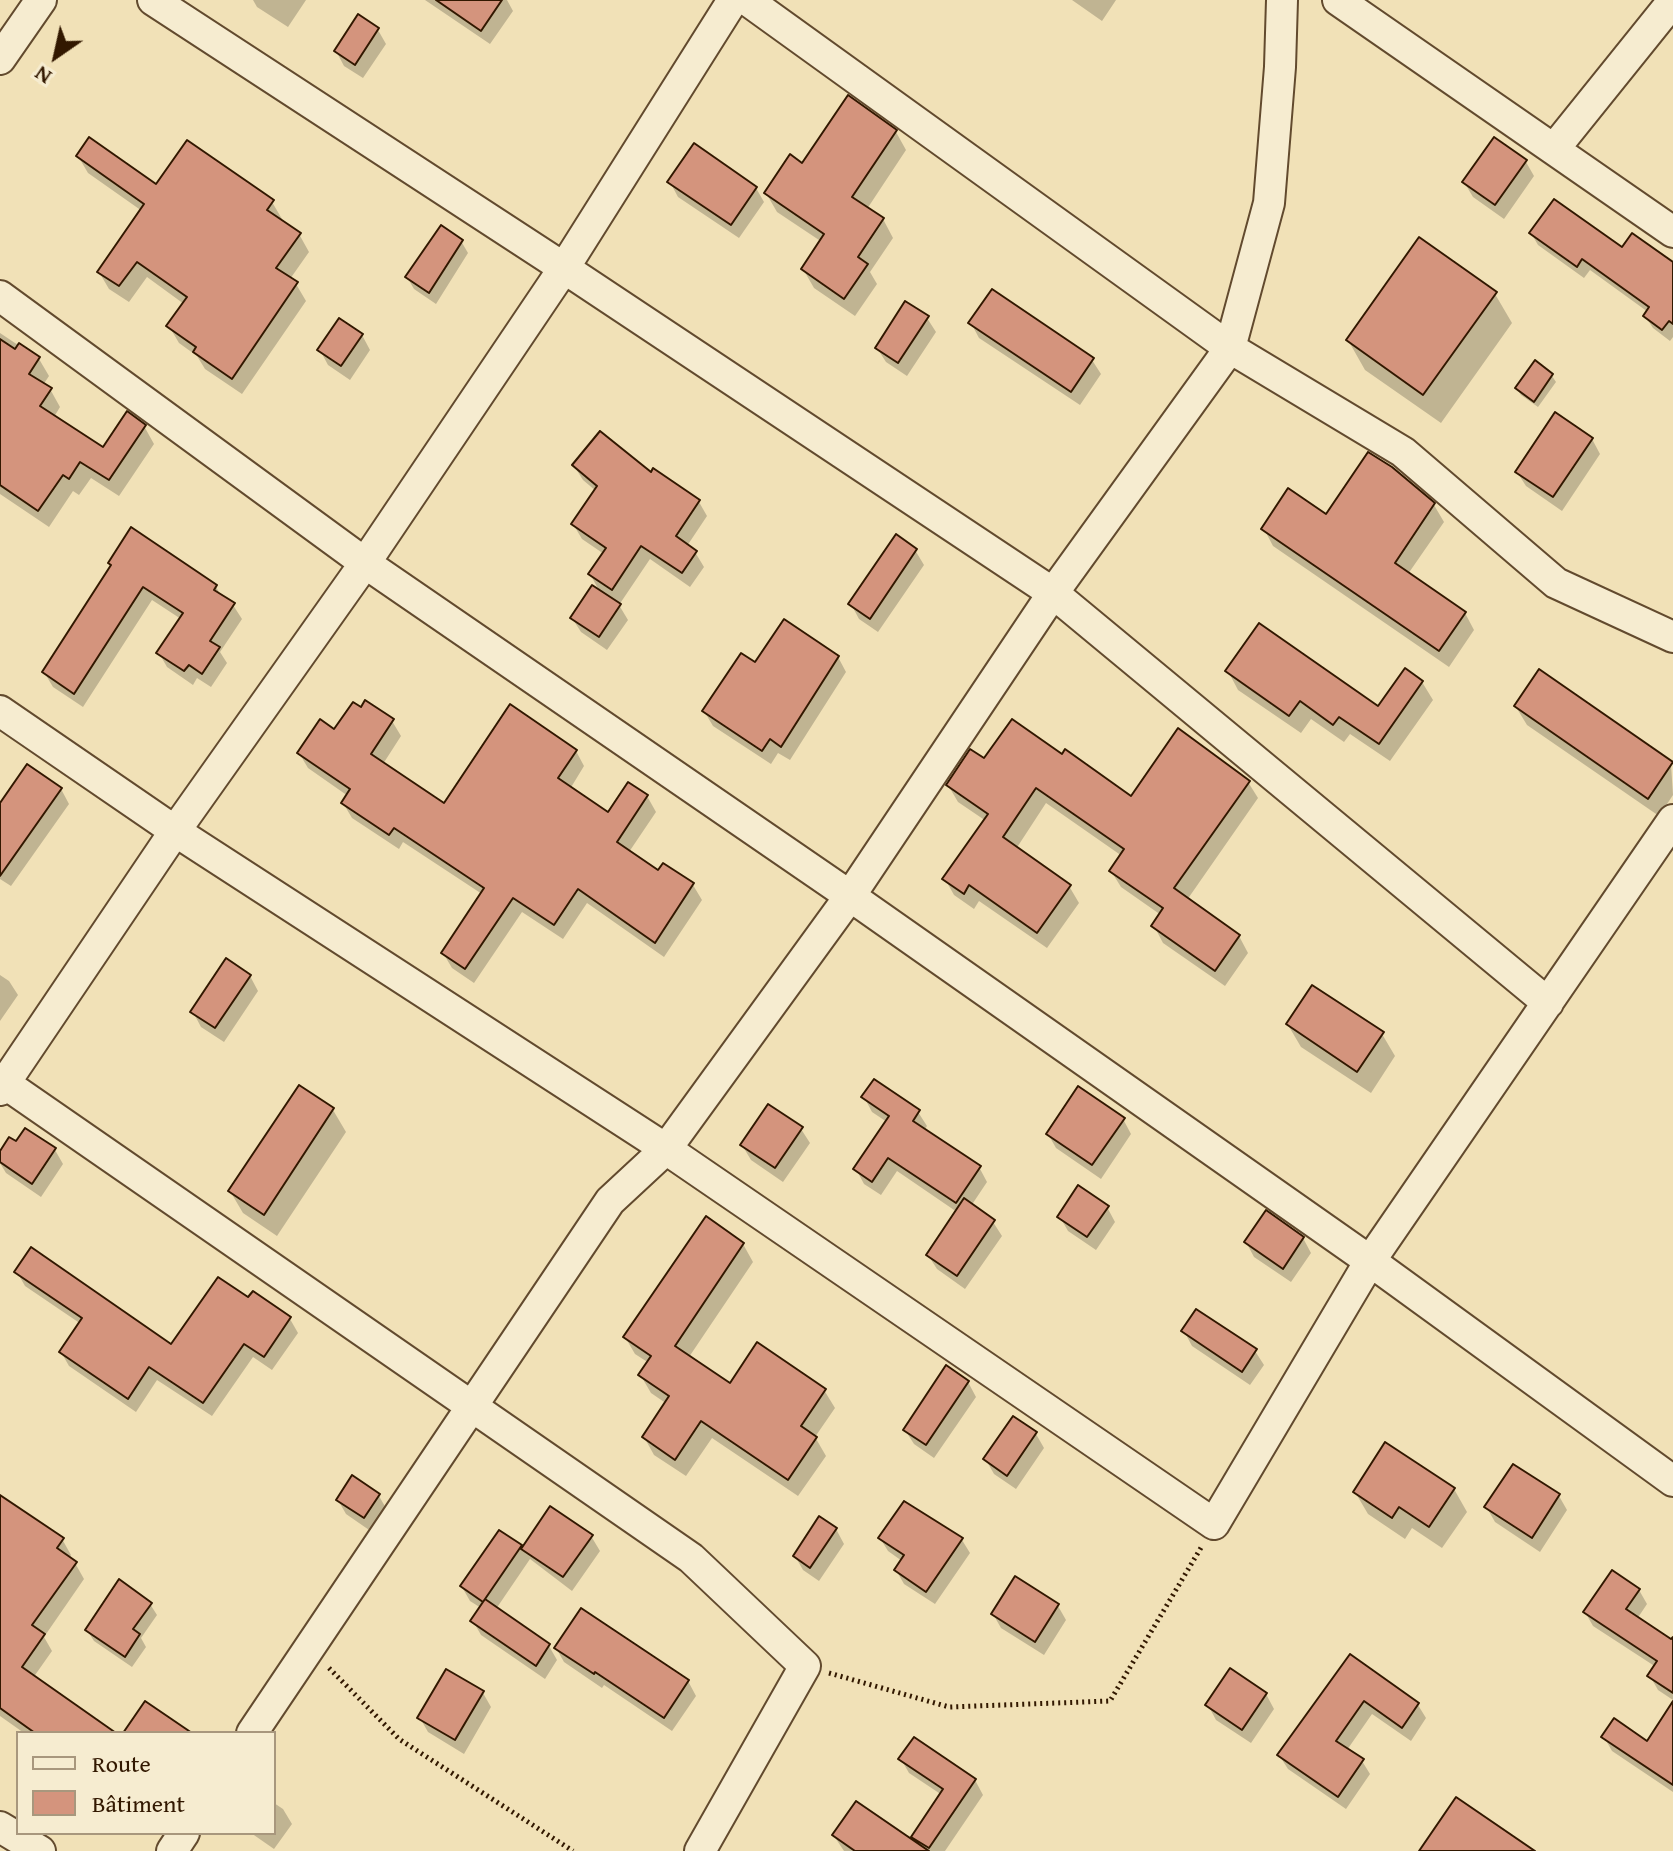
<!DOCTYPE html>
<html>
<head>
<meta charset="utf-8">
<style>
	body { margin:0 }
	#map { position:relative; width:1673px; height:1851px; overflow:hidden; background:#f1e1b7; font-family:"Gentium Book Plus",serif }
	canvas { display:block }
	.legend { position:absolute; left:16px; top:1731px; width:260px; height:104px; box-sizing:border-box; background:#f6ecd0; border:2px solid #a8977d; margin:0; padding:10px 14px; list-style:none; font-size:24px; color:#321800 }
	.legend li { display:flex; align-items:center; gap:16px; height:40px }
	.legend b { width:40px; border:2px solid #a8977d }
	.north { position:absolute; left:16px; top:16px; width:80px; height:80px; -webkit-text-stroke:6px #f6ecd0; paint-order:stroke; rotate:214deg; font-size:22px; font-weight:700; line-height:32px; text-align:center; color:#321800 }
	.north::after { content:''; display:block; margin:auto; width:28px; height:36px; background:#321800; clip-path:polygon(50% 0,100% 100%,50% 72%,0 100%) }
</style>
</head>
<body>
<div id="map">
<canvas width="1673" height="1851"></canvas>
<ul class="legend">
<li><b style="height:10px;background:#f6ecd0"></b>Route</li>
<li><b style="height:22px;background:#d4947d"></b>Bâtiment</li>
</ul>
<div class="north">N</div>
</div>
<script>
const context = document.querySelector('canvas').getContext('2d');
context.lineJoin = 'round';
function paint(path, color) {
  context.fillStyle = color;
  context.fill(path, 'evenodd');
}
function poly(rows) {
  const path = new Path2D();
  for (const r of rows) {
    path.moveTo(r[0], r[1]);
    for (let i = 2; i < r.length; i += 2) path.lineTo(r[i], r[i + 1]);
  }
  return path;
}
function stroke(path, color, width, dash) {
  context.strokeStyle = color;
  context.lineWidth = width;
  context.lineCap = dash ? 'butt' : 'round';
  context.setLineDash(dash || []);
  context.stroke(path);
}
paint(poly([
	[253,0,306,0,288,27,257,7],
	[425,0,507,0,513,11,490,44],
	[1072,0,1116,0,1102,21],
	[359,17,378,30,386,44,363,78,344,66,336,51],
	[896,132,906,150,867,209,883,219,893,238,870,272,877,284,855,316,814,288,803,269,822,242,777,212,766,193,803,166],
	[78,156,156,187,272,202,282,219,280,221,299,234,309,252,290,279,296,284,306,301,242,394,205,369,197,356,179,343,169,326,184,304,147,277,129,302,109,289,99,272,142,211,88,173],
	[1526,162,1534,176,1504,219,1473,197,1464,182],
	[670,182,756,188,764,202,739,238,678,197],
	[1531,233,1623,250,1673,265,1673,337,1670,341,1653,328,1645,316,1648,312,1590,270,1584,278,1538,245],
	[461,241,468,253,436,304,414,289,407,277],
	[1495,294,1512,323,1441,423,1365,370,1348,340],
	[927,318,936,332,907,376,886,362,877,348],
	[971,323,1092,360,1101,374,1080,405,979,338],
	[0,333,39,359,49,376,43,385,50,389,60,407,54,417,103,450,144,426,154,444,119,496,91,478,79,495,73,491,49,527,0,494],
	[362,335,370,350,350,380,328,365,320,350],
	[1535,363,1552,376,1556,382,1538,407,1521,395,1517,389],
	[1592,439,1600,454,1562,511,1526,486,1517,472],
	[574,466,651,475,699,502,707,516,687,546,695,552,704,567,690,587,650,559,619,605,628,620,607,650,581,632,572,618,601,594,590,574,604,554,582,539,573,524,596,491,583,480],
	[1434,505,1444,522,1408,574,1465,613,1474,630,1449,667,1273,546,1264,529,1326,517],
	[915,550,924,565,878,632,859,619,851,604],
	[112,567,216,587,222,597,233,605,242,619,220,652,227,663,211,687,197,678,193,685,167,667,159,653,181,619,152,600,83,707,53,687,44,672],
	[838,657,846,672,790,760,778,753,771,764,713,726,704,711,755,665],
	[1228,671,1379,709,1422,682,1433,700,1390,761,1350,734,1344,742,1311,719,1301,733,1238,690],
	[1516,707,1671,764,1673,795,1659,816,1527,725],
	[392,721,401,736,383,764,445,806,576,751,584,766,570,789,608,815,647,796,656,812,629,852,659,872,693,885,702,900,664,957,587,903,563,939,522,912,474,983,452,968,443,953,482,894,403,842,399,849,352,818,343,803,348,796,308,768,299,753,335,732],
	[1062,757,1131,799,1248,782,1258,798,1187,900,1239,936,1248,953,1225,986,1163,943,1154,926,1161,915,1121,887,1111,871,1122,856,1046,803,1016,849,1069,886,1079,903,1047,948,979,901,974,909,954,895,945,879,986,821,958,802,948,785,985,761],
	[61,789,69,804,11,886,0,879,0,807],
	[0,975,9,981,18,995,0,1021],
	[250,976,258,991,224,1042,201,1027,193,1012],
	[1288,1025,1382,1034,1395,1056,1371,1093,1301,1047],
	[299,1087,333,1110,346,1132,277,1236,243,1213,230,1191],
	[864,1097,918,1112,927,1126,924,1131,979,1167,987,1182,971,1206,993,1222,1002,1236,965,1289,937,1269,928,1255,957,1212,897,1171,881,1195,864,1184,856,1169,887,1122,872,1112],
	[1123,1119,1131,1134,1101,1179,1056,1148,1048,1134],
	[801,1129,810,1143,783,1182,751,1160,742,1145],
	[55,1150,63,1164,41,1197,6,1173,0,1163,0,1155],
	[1107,1207,1115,1222,1096,1250,1068,1231,1060,1217],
	[1303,1238,1311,1253,1291,1282,1254,1257,1246,1242],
	[743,1244,753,1262,689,1357,731,1386,824,1390,835,1408,815,1437,826,1456,798,1496,712,1438,686,1476,654,1455,644,1437,667,1404,651,1393,641,1376,649,1363,635,1354,625,1337],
	[17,1272,172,1347,248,1300,253,1293,290,1319,298,1333,272,1370,253,1357,212,1416,157,1380,136,1412,69,1366,61,1352,81,1324,25,1286],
	[1184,1331,1255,1351,1264,1365,1250,1385,1192,1346],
	[968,1382,976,1397,934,1458,914,1444,905,1430],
	[1036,1434,1044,1448,1016,1489,994,1474,986,1460],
	[1454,1489,1467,1512,1442,1548,1412,1528,1405,1539,1368,1514,1355,1492],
	[379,1496,387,1510,372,1532,346,1514,338,1500],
	[1559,1496,1567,1510,1540,1552,1495,1522,1487,1508],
	[0,1497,62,1539,71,1555,69,1559,75,1563,84,1579,44,1637,52,1651,33,1678,104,1733,24,1733,0,1716],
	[551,1508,591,1536,600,1551,572,1591,530,1559,496,1609,549,1646,557,1660,545,1679,481,1635,473,1621,481,1608,470,1601,462,1587,520,1547,522,1551],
	[836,1529,844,1544,819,1581,803,1570,795,1556],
	[880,1538,962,1540,970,1553,935,1604,904,1584,896,1570,902,1561,888,1551],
	[1639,1590,1647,1604,1637,1619,1673,1643,1673,1700,1658,1690,1650,1676,1656,1667,1593,1626,1585,1612],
	[150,1604,157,1615,141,1638,146,1647,132,1667,94,1641,87,1630],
	[1058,1606,1066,1620,1044,1655,1001,1628,993,1614],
	[556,1648,688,1681,696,1696,672,1731,604,1685,602,1688,564,1662],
	[1350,1657,1418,1705,1426,1718,1411,1741,1372,1714,1347,1750,1362,1761,1370,1774,1346,1809,1288,1769,1279,1755],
	[483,1693,491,1707,464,1754,428,1732,420,1718],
	[1266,1694,1274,1709,1251,1743,1216,1720,1208,1705],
	[1673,1704,1673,1792,1612,1751,1604,1737,1647,1744],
	[901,1759,975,1780,983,1795,945,1851,844,1851,834,1836,920,1847,914,1837,942,1795,909,1773],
	[274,1803,283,1809,292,1824,274,1849,251,1833,274,1833]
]), '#0003');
const building = poly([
	[436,0,502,0,481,31,436,0],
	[358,14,379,28,355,65,334,51,358,14],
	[848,95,897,130,852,197,884,218,858,257,868,264,844,299,801,269,824,234,764,193,790,154,802,163,848,95],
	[89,137,156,184,187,140,274,200,267,210,301,233,276,268,298,282,232,379,193,352,196,347,166,326,187,297,137,262,119,286,97,272,144,204,76,156,89,137],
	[1494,137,1527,160,1495,205,1462,182,1494,137],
	[694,143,757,187,731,225,667,182,694,143],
	[1554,199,1622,247,1632,233,1673,262,1673,324,1669,321,1662,330,1643,316,1649,307,1582,259,1577,267,1529,233,1554,199],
	[441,225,463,240,429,293,405,277,441,225],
	[1419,237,1497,292,1423,395,1346,340,1419,237],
	[992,289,1094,358,1071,392,968,323,992,289],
	[905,301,929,316,898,363,875,348,905,301],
	[339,318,363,334,341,366,317,350,339,318],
	[0,339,15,349,19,343,40,357,29,374,52,388,40,406,103,447,127,411,146,425,109,480,80,462,69,479,63,475,38,511,0,485,0,339],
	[1535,360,1553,374,1534,402,1515,388,1535,360],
	[1555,412,1593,438,1553,497,1515,472,1555,412],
	[600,431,651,472,653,468,700,500,676,536,697,551,682,573,641,546,612,590,588,574,606,548,571,524,597,486,572,465,600,431],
	[1368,452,1392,467,1435,503,1395,563,1466,612,1439,651,1261,529,1288,488,1326,514,1368,452],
	[131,527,217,585,214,590,235,603,210,641,220,647,202,674,189,665,184,671,156,653,183,613,143,587,74,694,42,672,111,565,108,563,131,527],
	[896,534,917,549,870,619,848,604,896,534],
	[592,585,621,604,599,637,570,618,592,585],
	[784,619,839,656,781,747,770,739,762,751,702,711,741,653,755,662,784,619],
	[1259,623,1378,706,1405,668,1423,681,1379,744,1339,717,1333,725,1300,701,1289,716,1225,671,1259,623],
	[1539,669,1673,762,1648,799,1514,706,1539,669],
	[365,700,394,719,371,754,444,803,510,704,577,750,558,778,608,812,628,782,648,795,617,842,658,870,663,863,694,883,655,943,578,889,554,925,513,898,465,969,441,953,484,888,394,828,389,835,341,803,350,789,297,753,320,719,334,729,353,702,361,707,365,700],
	[1012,719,1062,754,1065,749,1131,796,1178,728,1250,781,1174,888,1240,935,1215,971,1151,926,1163,908,1109,871,1124,849,1036,788,1003,837,1071,885,1037,933,969,885,964,894,942,879,988,814,946,785,970,749,984,758,1012,719],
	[27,764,62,788,0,876,0,803,27,764],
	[226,958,251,975,215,1028,190,1012,226,958],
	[1312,985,1384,1032,1357,1072,1286,1024,1312,985],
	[874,1079,920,1110,913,1121,981,1166,956,1203,888,1158,872,1182,853,1169,889,1116,861,1097,874,1079],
	[299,1085,334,1108,264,1215,228,1191,299,1085],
	[1078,1086,1125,1118,1092,1165,1046,1134,1078,1086],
	[768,1104,803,1127,775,1168,740,1145,768,1104],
	[25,1128,56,1148,32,1184,0,1162,0,1151,9,1137,16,1141,25,1128],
	[1078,1185,1109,1206,1087,1237,1057,1217,1078,1185],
	[964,1198,995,1220,957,1276,926,1255,964,1198],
	[1266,1210,1304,1237,1283,1269,1244,1242,1266,1210],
	[706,1216,744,1243,675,1346,730,1383,757,1342,826,1389,801,1426,817,1437,788,1480,701,1421,675,1460,642,1437,669,1396,638,1375,651,1356,623,1337,706,1216],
	[31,1247,171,1344,218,1277,248,1297,253,1291,291,1317,264,1357,244,1344,203,1403,149,1367,128,1399,59,1352,82,1318,14,1272,31,1247],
	[1196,1309,1257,1349,1242,1372,1181,1331,1196,1309],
	[946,1365,969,1381,926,1445,903,1430,946,1365],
	[1013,1416,1037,1432,1007,1476,983,1459,1013,1416],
	[1385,1442,1455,1488,1429,1527,1399,1507,1392,1518,1353,1492,1385,1442],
	[1513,1464,1560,1494,1532,1538,1484,1507,1513,1464],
	[352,1475,380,1494,364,1518,336,1500,352,1475],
	[0,1495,64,1538,57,1548,77,1562,32,1625,45,1634,22,1667,116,1733,35,1733,0,1708,0,1495],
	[904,1501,963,1538,926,1592,894,1570,904,1555,878,1538,904,1501],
	[550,1506,593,1535,563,1577,521,1549,550,1506],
	[819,1516,837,1528,810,1568,793,1556,819,1516],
	[499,1530,522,1545,483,1602,460,1586,499,1530],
	[1612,1570,1640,1589,1626,1609,1671,1639,1673,1637,1673,1693,1647,1676,1657,1661,1583,1612,1612,1570],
	[1015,1576,1059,1604,1035,1642,991,1614,1015,1576],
	[119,1579,152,1603,133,1629,140,1634,125,1657,85,1630,119,1579],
	[485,1599,550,1644,536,1666,470,1621,485,1599],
	[581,1608,689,1680,664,1718,595,1672,594,1674,554,1648,581,1608],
	[1350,1654,1419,1703,1402,1728,1364,1701,1336,1741,1364,1759,1338,1797,1277,1755,1350,1654],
	[1230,1668,1267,1693,1242,1730,1205,1705,1230,1668],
	[446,1669,484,1691,455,1740,417,1718,446,1669],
	[145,1701,192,1733,123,1733,145,1701],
	[1673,1701,1673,1785,1601,1737,1614,1718,1647,1741,1673,1701],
	[914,1737,976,1779,929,1848,911,1837,943,1789,898,1759,914,1737],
	[1456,1797,1535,1851,1419,1851,1456,1797],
	[856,1801,929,1851,855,1851,832,1835,856,1801]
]);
paint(building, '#d4947d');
stroke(building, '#321800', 2);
const minor = poly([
	[153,0,564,268,1053,593,1548,1003],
	[747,0,1230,348,1403,452,1556,583,1673,637],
	[1338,0,1673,232],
	[0,59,41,0],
	[1554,149,1673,1],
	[0,296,365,563,850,896,1370,1261,1673,1481],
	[0,711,175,831,666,1149,1214,1524,1370,1261,1673,820],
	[0,1080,691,1558,805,1666,700,1851],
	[0,1090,175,831,365,563,564,268,733,0],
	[252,1733,610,1201,666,1149,850,896,1053,593,1230,348,1269,203,1280,67,1282,0],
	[0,1827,40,1851],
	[172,1851,184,1833]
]);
stroke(minor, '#624a2e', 34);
stroke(poly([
	[329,1668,399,1739,573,1851],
	[829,1673,949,1707,1110,1701,1202,1546]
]), '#321800', 5, [2, 4]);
stroke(minor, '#f6ecd0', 30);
</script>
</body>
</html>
